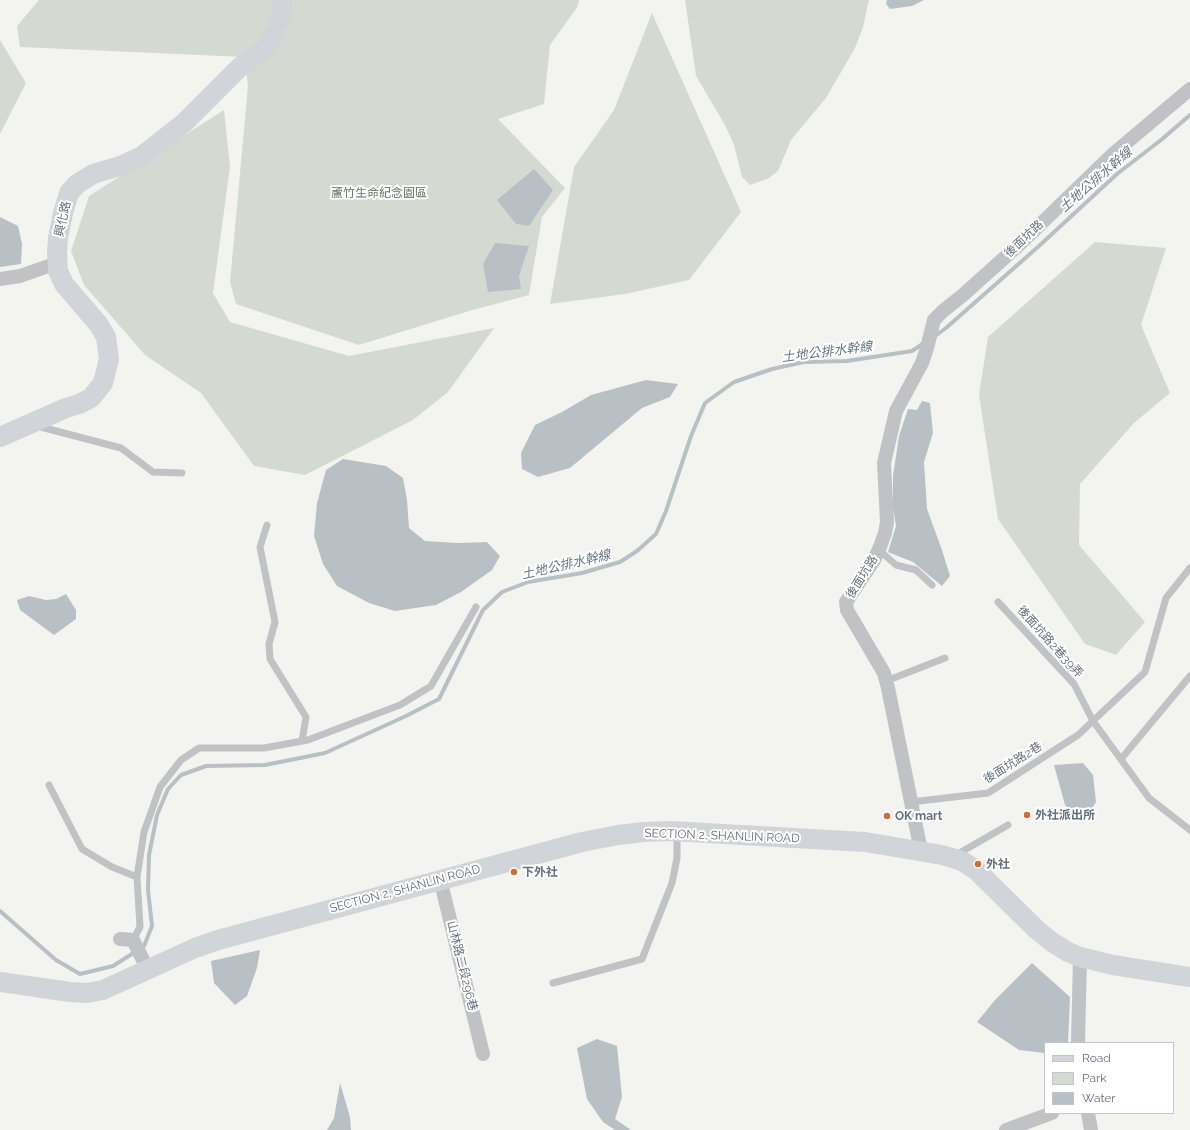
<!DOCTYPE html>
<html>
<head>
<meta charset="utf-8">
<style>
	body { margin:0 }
	#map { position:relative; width:1190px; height:1130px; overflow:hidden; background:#f3f4f0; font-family:Raleway,sans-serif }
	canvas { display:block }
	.legend { position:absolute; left:1044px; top:1042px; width:130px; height:72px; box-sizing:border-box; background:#fff; border:1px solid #c2c6cb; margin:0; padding:5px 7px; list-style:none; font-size:12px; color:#66707e }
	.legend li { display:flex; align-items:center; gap:8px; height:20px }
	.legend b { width:20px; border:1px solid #c2c6cb }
</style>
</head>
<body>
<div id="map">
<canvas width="1190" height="1130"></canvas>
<ul class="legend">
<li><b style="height:5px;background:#d1d4d9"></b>Road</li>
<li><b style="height:11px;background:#d4dad2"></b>Park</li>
<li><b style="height:11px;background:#b8c0c5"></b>Water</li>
</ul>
</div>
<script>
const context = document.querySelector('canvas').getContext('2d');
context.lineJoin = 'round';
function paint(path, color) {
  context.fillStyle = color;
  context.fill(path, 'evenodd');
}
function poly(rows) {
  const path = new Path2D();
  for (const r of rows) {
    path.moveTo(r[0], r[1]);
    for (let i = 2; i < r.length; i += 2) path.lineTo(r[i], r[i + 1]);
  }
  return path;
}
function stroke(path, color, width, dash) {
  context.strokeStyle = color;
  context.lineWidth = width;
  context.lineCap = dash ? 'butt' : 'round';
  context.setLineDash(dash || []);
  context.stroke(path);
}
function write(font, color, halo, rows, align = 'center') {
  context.font = font + ' Raleway,"Noto Sans TC",sans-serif';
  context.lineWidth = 4;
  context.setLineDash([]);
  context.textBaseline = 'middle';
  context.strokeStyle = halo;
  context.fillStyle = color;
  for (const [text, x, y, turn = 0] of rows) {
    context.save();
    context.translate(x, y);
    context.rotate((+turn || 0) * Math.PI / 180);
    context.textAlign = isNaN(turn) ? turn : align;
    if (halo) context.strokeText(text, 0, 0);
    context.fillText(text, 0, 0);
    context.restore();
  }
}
paint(poly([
	[39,0,579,0,578,6,550,45,544,104,498,119,565,188,542,217,529,295,469,311,359,345,236,304,230,282,248,86,244,57,20,47,17,26],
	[685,0,869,0,863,27,855,48,826,98,791,140,778,171,769,178,750,185,742,177,734,145,725,125,696,76],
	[652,13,741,212,689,280,625,294,550,304,574,167,614,110],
	[0,40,26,83,0,134],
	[224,110,230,167,213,293,230,322,349,356,494,328,448,392,413,420,305,475,254,466,201,393,145,355,84,285,71,251,89,196],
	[1095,242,1166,248,1141,325,1170,393,1134,423,1080,484,1079,545,1145,622,1116,655,1085,644,998,519,979,395,988,337]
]), '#d4dad2');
paint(poly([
	[887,0,924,0,912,6,890,9,886,4],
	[534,169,553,190,529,226,516,224,497,200],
	[0,217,18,226,22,244,21,264,0,267],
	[495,243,529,246,519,276,521,289,488,292,483,264],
	[646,380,678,384,670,397,642,408,570,468,538,477,522,469,521,453,535,425,562,412,591,395],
	[922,401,930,403,933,433,924,462,927,509,942,550,950,576,942,586,913,562,888,552,896,526,893,508,893,476,899,436,908,409,917,410],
	[343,459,386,466,403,478,407,500,409,528,425,541,458,543,487,542,500,556,492,570,461,592,436,605,395,611,369,603,337,586,323,564,314,536,317,503,326,470],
	[66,594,76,610,76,619,54,635,20,610,17,600,29,596,46,600,56,599],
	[1083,763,1093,775,1096,802,1083,823,1065,805,1054,765],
	[260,950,257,968,247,996,235,1005,214,983,211,961],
	[1032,963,1070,997,1068,1043,1045,1043,1045,1053,1019,1050,977,1022,995,1000],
	[597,1039,617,1046,622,1097,615,1119,631,1130,615,1130,603,1122,587,1099,577,1048],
	[340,1083,350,1117,351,1130,327,1130,334,1118]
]), '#b8c0c5');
stroke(poly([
	[935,336,946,328,1039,246,1117,174,1161,140,1190,115],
	[0,911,56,960,80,974,113,966,135,952],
	[141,948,144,946,152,926,148,890,149,855,157,815,168,789,181,775,206,766,265,765,325,753,406,716,439,699,483,610,502,592,528,582,582,573,620,562,637,551,656,534,666,511,691,436,705,403,734,382,772,369,804,362,847,361,912,351,924,343]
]), '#b8c0c5', 4);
stroke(poly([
	[37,426,121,448,153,472,182,473],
	[267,525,260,547,275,622,269,644,270,659,306,717,302,741],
	[879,550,896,565,916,570,932,585],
	[998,602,1074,684,1093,721,1149,798,1190,830],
	[886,681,945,658],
	[1121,759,1190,676],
	[49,785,82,849,112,867,137,877],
	[911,802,988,793,1078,735,1145,672,1166,598,1190,568],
	[956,855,1008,825],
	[133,940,140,927,137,877,144,832,160,787,181,760,199,748,264,748,308,740,400,705,431,686,476,607],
	[553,983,642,959,672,883,677,858,677,832]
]), '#c0c2c5', 7);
stroke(poly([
	[0,279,20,276,57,263],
	[921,851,888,688,884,673,847,610,846,602,874,560,880,547,885,533,887,522,884,463,896,411,922,363,927,348,934,320,943,311,963,295,1022,242,1113,154,1190,89],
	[440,879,483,1054],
	[120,939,133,940,148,970],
	[1078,1043,1080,957],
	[1088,1113,1091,1130],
	[1006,1130,1052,1113]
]), '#c0c2c5', 14);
stroke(poly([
	[0,437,66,408,79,404,91,398,103,383,109,359,106,337,99,325,64,284,58,271,57,253,58,238,63,213,69,193,77,184,93,174,120,166,142,156,185,122,240,67,265,48,274,34,281,14,283,0],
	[0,982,70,992,87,993,103,990,195,948,218,940,582,842,618,835,644,832,671,831,865,842,942,855,962,861,976,870,1037,930,1052,942,1068,952,1080,957,1113,965,1190,977]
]), '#d1d4d9', 20);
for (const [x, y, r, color] of [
	[1027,815,4,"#cd6d37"],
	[887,816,4,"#cd6d37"],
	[978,864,4,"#cd6d37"],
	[514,872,4,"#cd6d37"]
]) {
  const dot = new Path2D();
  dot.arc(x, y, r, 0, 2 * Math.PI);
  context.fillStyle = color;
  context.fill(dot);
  stroke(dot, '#fff', 1.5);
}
write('12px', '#667664', '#fff', [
	["蘆竹生命紀念園區",379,193]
]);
write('12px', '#66707e', '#fff', [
	["興化路",63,219,-77],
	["後面坑路",1024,239,-43],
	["後面坑路",862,577,-58],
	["後面坑路2巷39弄",1050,642,48],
	["後面坑路2巷",1013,763,-32],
	["SECTION 2, SHANLIN ROAD",722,836,2],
	["SECTION 2, SHANLIN ROAD",405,889,-15],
	["山林路二段296巷",462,966,76]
]);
write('bold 12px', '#66707e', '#fff', [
	["外社派出所",1035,815],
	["OK mart",895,816],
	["外社",986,864],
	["下外社",522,872]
], 'left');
write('italic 13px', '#677782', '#fff', [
	["土地公排水幹線",1096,180,-41],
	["土地公排水幹線",827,352,-7],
	["土地公排水幹線",566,565,-13]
]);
</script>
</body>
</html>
